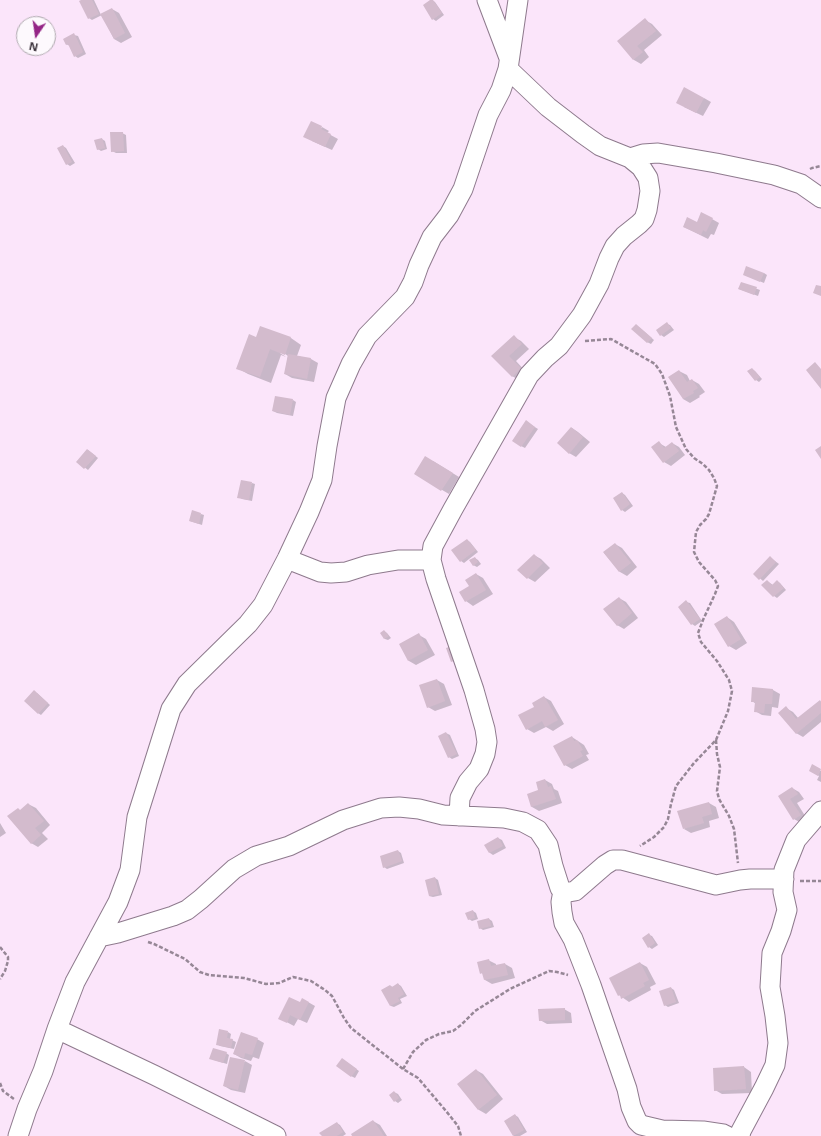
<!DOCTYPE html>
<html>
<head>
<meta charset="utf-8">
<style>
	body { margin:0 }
	#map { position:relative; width:821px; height:1136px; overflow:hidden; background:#fbe5fa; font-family:"Open Sans",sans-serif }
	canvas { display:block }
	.north { position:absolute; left:16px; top:16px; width:40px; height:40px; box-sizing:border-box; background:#fdf9fd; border:1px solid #afa9af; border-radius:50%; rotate:193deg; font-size:11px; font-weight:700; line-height:16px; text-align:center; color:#393039 }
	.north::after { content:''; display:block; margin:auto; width:14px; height:18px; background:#942586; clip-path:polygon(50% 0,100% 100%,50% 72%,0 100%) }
</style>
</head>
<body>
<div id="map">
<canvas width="821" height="1136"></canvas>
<div class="north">N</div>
</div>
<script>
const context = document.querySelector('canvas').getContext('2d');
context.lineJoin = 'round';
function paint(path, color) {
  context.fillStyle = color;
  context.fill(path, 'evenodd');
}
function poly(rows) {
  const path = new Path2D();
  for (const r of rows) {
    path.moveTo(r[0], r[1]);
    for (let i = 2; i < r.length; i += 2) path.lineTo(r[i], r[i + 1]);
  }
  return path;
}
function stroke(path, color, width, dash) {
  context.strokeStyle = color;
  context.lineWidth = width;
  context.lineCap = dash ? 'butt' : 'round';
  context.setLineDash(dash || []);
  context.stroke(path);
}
paint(poly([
	[84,0,94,0,101,15,112,9,119,13,132,37,121,43,114,39,102,15,92,20,89,18],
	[432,0,435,2,444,15,436,21,433,19],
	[645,20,652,24,662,35,644,50,649,57,641,64,634,60,619,41],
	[74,35,78,36,86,54,78,58,75,56,70,46,66,44],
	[704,98,711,102,703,116,684,107],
	[322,127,329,131,327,133,338,139,332,150,312,141],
	[122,133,126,135,127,153,116,153,112,151],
	[102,139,105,141,107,149,101,151,98,149],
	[63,146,66,148,75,163,70,166,67,164],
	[712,219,719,223,714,235,711,234,708,239,684,227],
	[764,273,767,275,764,283,747,276],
	[741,283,760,290,758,296,739,289],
	[667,324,670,325,674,330,664,337,661,335],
	[639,327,654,340,651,344,647,342],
	[261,328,291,338,301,345,297,356,311,359,318,363,314,382,292,378,285,374,288,356,281,351,280,353,286,357,281,355,271,383,248,374,237,368,257,338],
	[514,337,521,341,529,349,516,361,527,373,519,380,512,376,493,356],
	[752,369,755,371,762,379,759,382,756,380],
	[679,371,687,375,690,381,692,380,699,384,705,392,699,396,700,397,690,403,683,399],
	[293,400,296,402,293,416,277,413,273,411],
	[530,424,538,429,525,448,521,446],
	[572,428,578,432,590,442,576,457,569,453],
	[659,443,666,447,672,443,679,447,685,455,671,466,664,462],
	[88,450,98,458,88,470,78,462],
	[433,461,459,477,449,494,415,474],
	[252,483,255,484,252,501,242,499,239,497],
	[622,493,625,495,633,506,625,512,622,510],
	[201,514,204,515,202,525,190,521],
	[467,540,470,542,478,552,464,563,461,561],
	[615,544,622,548,637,567,627,576,620,572,604,553],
	[534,555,541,559,550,568,535,582,528,578],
	[475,558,478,560,481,564,477,567,473,565],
	[771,558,779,564,763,581,755,574],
	[476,574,483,578,493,594,473,606,466,601,461,592,470,586],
	[767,581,773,585,777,581,780,583,786,590,777,598,774,596,763,585],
	[619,598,626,602,638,618,624,629,617,625],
	[686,602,690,603,702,621,695,626,692,624],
	[727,617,734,622,747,643,736,650,729,646],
	[384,631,387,633,391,638,388,640,385,639,381,633],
	[419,635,426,639,435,655,416,665,409,661,400,645],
	[437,680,444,684,452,705,435,711,428,707],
	[753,688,773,690,780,694,778,708,772,707,771,716,762,715,755,711,756,704,752,701],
	[37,693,50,705,41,715,38,713],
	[544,697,551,701,564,724,553,731,546,727,534,733,527,729],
	[820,701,821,702,821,722,803,737,796,733,786,708,793,712,799,719],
	[446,733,450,735,459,756,452,759,449,757],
	[572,737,584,745,589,754,586,755,589,760,572,769,565,765],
	[812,766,821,771,821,782,817,780,819,776,810,770],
	[545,780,552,784,554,789,558,791,562,803,539,811,532,807,528,795,540,790],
	[792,788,799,792,804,799,797,803,807,819,801,823,794,819,779,797],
	[709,803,716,807,719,818,709,821,710,827,691,833,684,829],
	[28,804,36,808,50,825,42,833,48,839,38,847,31,843],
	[0,823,6,833,0,837],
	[498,838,502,840,506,848,493,855,490,853,486,846],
	[398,851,401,853,404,863,387,869,384,867],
	[435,878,438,880,442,895,433,897,429,896],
	[473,911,476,913,478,919,472,921,469,919],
	[489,919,492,921,494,927,483,930,480,928],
	[649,935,652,936,658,945,652,949,649,947,643,938],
	[488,960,496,964,496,966,505,964,512,968,515,978,492,984,485,980,484,974,481,973],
	[640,963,647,967,656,984,650,987,651,990,629,1002,619,995],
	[398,984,401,986,407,996,400,999,402,1003,394,1007,391,1006,383,990,390,986,393,987],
	[671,988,674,990,679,1003,668,1007,665,1005],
	[308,1002,315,1006,307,1023,298,1019,294,1026,279,1018,301,1004],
	[564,1009,571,1013,572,1023,547,1024,540,1020],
	[228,1032,231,1034,230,1039,236,1042,234,1049,220,1046,217,1044],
	[257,1039,264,1043,259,1059,253,1057,251,1061,241,1058,234,1054],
	[226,1053,229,1055,227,1064,214,1060],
	[245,1061,252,1065,245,1093,231,1090,224,1086],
	[345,1061,359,1071,355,1078,351,1076],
	[744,1067,751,1072,752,1093,722,1094,715,1090],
	[476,1070,483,1074,503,1099,486,1114,479,1110,458,1084],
	[394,1092,398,1094,402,1100,398,1103,395,1101],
	[515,1115,518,1117,527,1132,520,1136,514,1136,505,1121],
	[373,1121,380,1125,387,1136,354,1136],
	[337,1123,340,1125,346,1134,343,1136,323,1136]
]), '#0003');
paint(poly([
	[81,0,92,0,99,14,88,19,79,1],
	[430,0,433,0,442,13,432,20,423,5],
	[112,8,125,33,114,39,100,14],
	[645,18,656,31,637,46,643,52,633,60,617,41],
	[74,33,83,52,74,57,68,44,66,45,63,39],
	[684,87,704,98,696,113,676,103],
	[311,121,322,126,321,129,331,134,325,147,303,137],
	[110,132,123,132,124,151,111,152],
	[102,138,105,148,97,150,94,140],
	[63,145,72,162,66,165,57,148],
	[701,212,713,218,706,232,703,230,701,235,683,227,687,217,697,222],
	[746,266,764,273,760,282,743,275],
	[741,282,757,287,754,295,738,289],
	[816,285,821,286,821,296,813,293],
	[667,322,671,328,660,336,656,330],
	[636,324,652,338,647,343,631,329],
	[260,326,291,337,285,355,270,349,260,377,236,369,249,334,256,337],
	[514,335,522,344,509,356,521,368,512,377,491,356],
	[288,354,311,358,307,379,284,374],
	[815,362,821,369,821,389,806,370],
	[752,368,760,377,755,381,747,371],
	[679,370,687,382,692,379,698,388,693,391,694,393,683,399,668,377],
	[275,396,293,399,290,415,272,411],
	[526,420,535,427,521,447,512,441],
	[571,427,583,437,569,454,557,443],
	[659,441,664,448,672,442,679,451,663,463,651,447],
	[821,446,821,459,815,450],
	[87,449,96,456,84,469,76,462],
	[425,456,453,473,441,491,414,474],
	[241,480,252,482,249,500,237,498],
	[622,492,630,504,621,511,613,498],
	[192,510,201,513,199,524,189,521],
	[467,539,476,550,460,562,451,550],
	[615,543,631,563,619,572,603,552],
	[534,554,543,563,527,579,517,570],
	[770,556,776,562,759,580,753,574],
	[475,557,478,562,473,566,469,560],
	[476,573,486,590,465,602,459,592,469,586,465,580],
	[767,580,772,585,777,580,784,588,773,597,761,585],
	[619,597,632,613,617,626,603,609],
	[686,600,700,619,691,625,678,607],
	[727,616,741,639,728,647,714,624],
	[384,630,389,636,384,639,380,633],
	[419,633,428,650,408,661,399,644],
	[458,644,463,658,451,662,446,648],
	[437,679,445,701,427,708,419,685],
	[752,687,773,689,772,704,765,704,764,713,754,712,755,702,751,702],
	[34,690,48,703,38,714,24,701],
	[544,696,558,720,545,727,542,721,526,730,518,715,534,707,532,703],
	[820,700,821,702,821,713,796,734,778,713,786,706,796,719],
	[446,732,457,754,448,758,438,736],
	[572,736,574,741,577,740,583,750,580,751,583,756,564,766,553,746],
	[812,764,821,769,818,776,809,771],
	[545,779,548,787,551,786,556,799,531,807,527,794,538,790,536,782],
	[792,787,798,794,790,799,801,815,793,820,778,796],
	[709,802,712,814,702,817,704,823,683,829,677,811],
	[28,803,44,821,35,828,41,835,31,844,7,816,18,808,20,810],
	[498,837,503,846,489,853,484,845],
	[398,850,402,861,383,868,380,856],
	[435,877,439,894,429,896,425,880],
	[473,910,475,918,468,920,465,913],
	[489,918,491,926,479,929,477,921],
	[649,933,655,943,648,948,642,938],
	[489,959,491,966,505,963,508,975,484,980,482,973,480,974,477,962],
	[640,962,649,980,643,983,645,986,621,999,620,995,618,996,609,978],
	[398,983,404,994,398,998,400,1001,390,1006,381,990,390,985,392,987],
	[671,987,676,1002,664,1006,659,991],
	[289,997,300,1002,302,998,309,1002,300,1020,290,1015,287,1023,278,1019],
	[565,1008,565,1020,539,1021,538,1009],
	[219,1029,228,1031,227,1038,233,1039,231,1048,216,1045],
	[241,1032,258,1038,252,1055,245,1053,244,1058,233,1054],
	[213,1048,227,1052,223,1063,209,1059],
	[230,1057,245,1060,238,1090,223,1086],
	[342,1058,357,1069,351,1077,336,1066],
	[744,1066,746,1089,714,1091,713,1068],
	[476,1069,497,1095,478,1110,457,1084],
	[394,1091,399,1098,394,1102,389,1095],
	[515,1114,524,1130,513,1136,504,1121],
	[373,1120,384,1136,352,1136,351,1134],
	[337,1122,343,1132,337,1136,322,1136,319,1133]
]), '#d3bbcd');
const street = poly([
	[487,0,509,58],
	[630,158,643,154,658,153,716,163,774,175,801,184,821,198],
	[287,559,320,572,331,573,346,572,368,565,398,560,431,560],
	[459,816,460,798,468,782,479,769,485,754,487,742,485,729,474,690,436,579,431,560,433,546,453,509,529,375,545,358,559,346,582,315,599,284,609,258,615,246,624,236,639,224,644,219,647,210,650,191,648,178,641,167,630,158,600,146,583,134,548,107,508,69],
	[563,891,561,902,562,912,564,923,573,939,591,985,627,1089,631,1107,637,1121,641,1125,662,1130,703,1131,723,1134,727,1136],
	[99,937,118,933,173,916,187,910,201,899,234,869,256,856,289,846,343,820,381,808,399,807,419,809,443,815,504,818,523,822,538,830,548,845,553,866,560,888,563,891,569,892,575,891,605,865,613,860,622,860,716,885,740,880,750,879,784,879],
	[57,1029,154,1075,276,1136],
	[18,1136,27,1109,43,1071,57,1029,75,982,118,902,130,870,137,817,171,709,187,684,248,624,263,605,287,559,309,512,322,480,327,446,336,398,351,364,367,336,405,297,413,282,419,265,432,237,449,215,463,189,488,115,501,90,508,69,518,0],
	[740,1136,741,1131,764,1088,775,1065,778,1043,775,1016,770,987,772,953,781,931,787,910,783,892,784,870,796,840,821,811]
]);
stroke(street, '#8e7a8d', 21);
stroke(poly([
	[810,169,812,168,821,166],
	[585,341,611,339,655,364,662,374,670,396,676,427,686,449,694,458,703,464,709,470,714,478,717,486,709,514,706,519,700,525,696,532,694,552,699,562,715,580,718,586,715,594,703,620,698,633,701,642,717,661,729,680,732,691,728,711,716,740,694,763,676,786,671,804,668,819,664,827,654,837,640,846],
	[716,740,717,754,720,767,717,791,719,799,729,816,734,829,738,863],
	[800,881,821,881],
	[148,942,154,944,185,959,200,972,209,975,244,978,266,984,279,983,293,977,311,981,325,990,332,996,344,1018,351,1028,403,1069,418,1078,446,1111,458,1126,461,1136],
	[0,947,8,957,8,961,5,971,0,979],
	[403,1069,413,1052,426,1040,439,1034,453,1031,461,1025,475,1011,510,989,549,971,557,972,568,975],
	[0,1083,3,1091,14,1099]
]), '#968796', 2.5, [4, 2]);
stroke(street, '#fff', 19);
</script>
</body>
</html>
